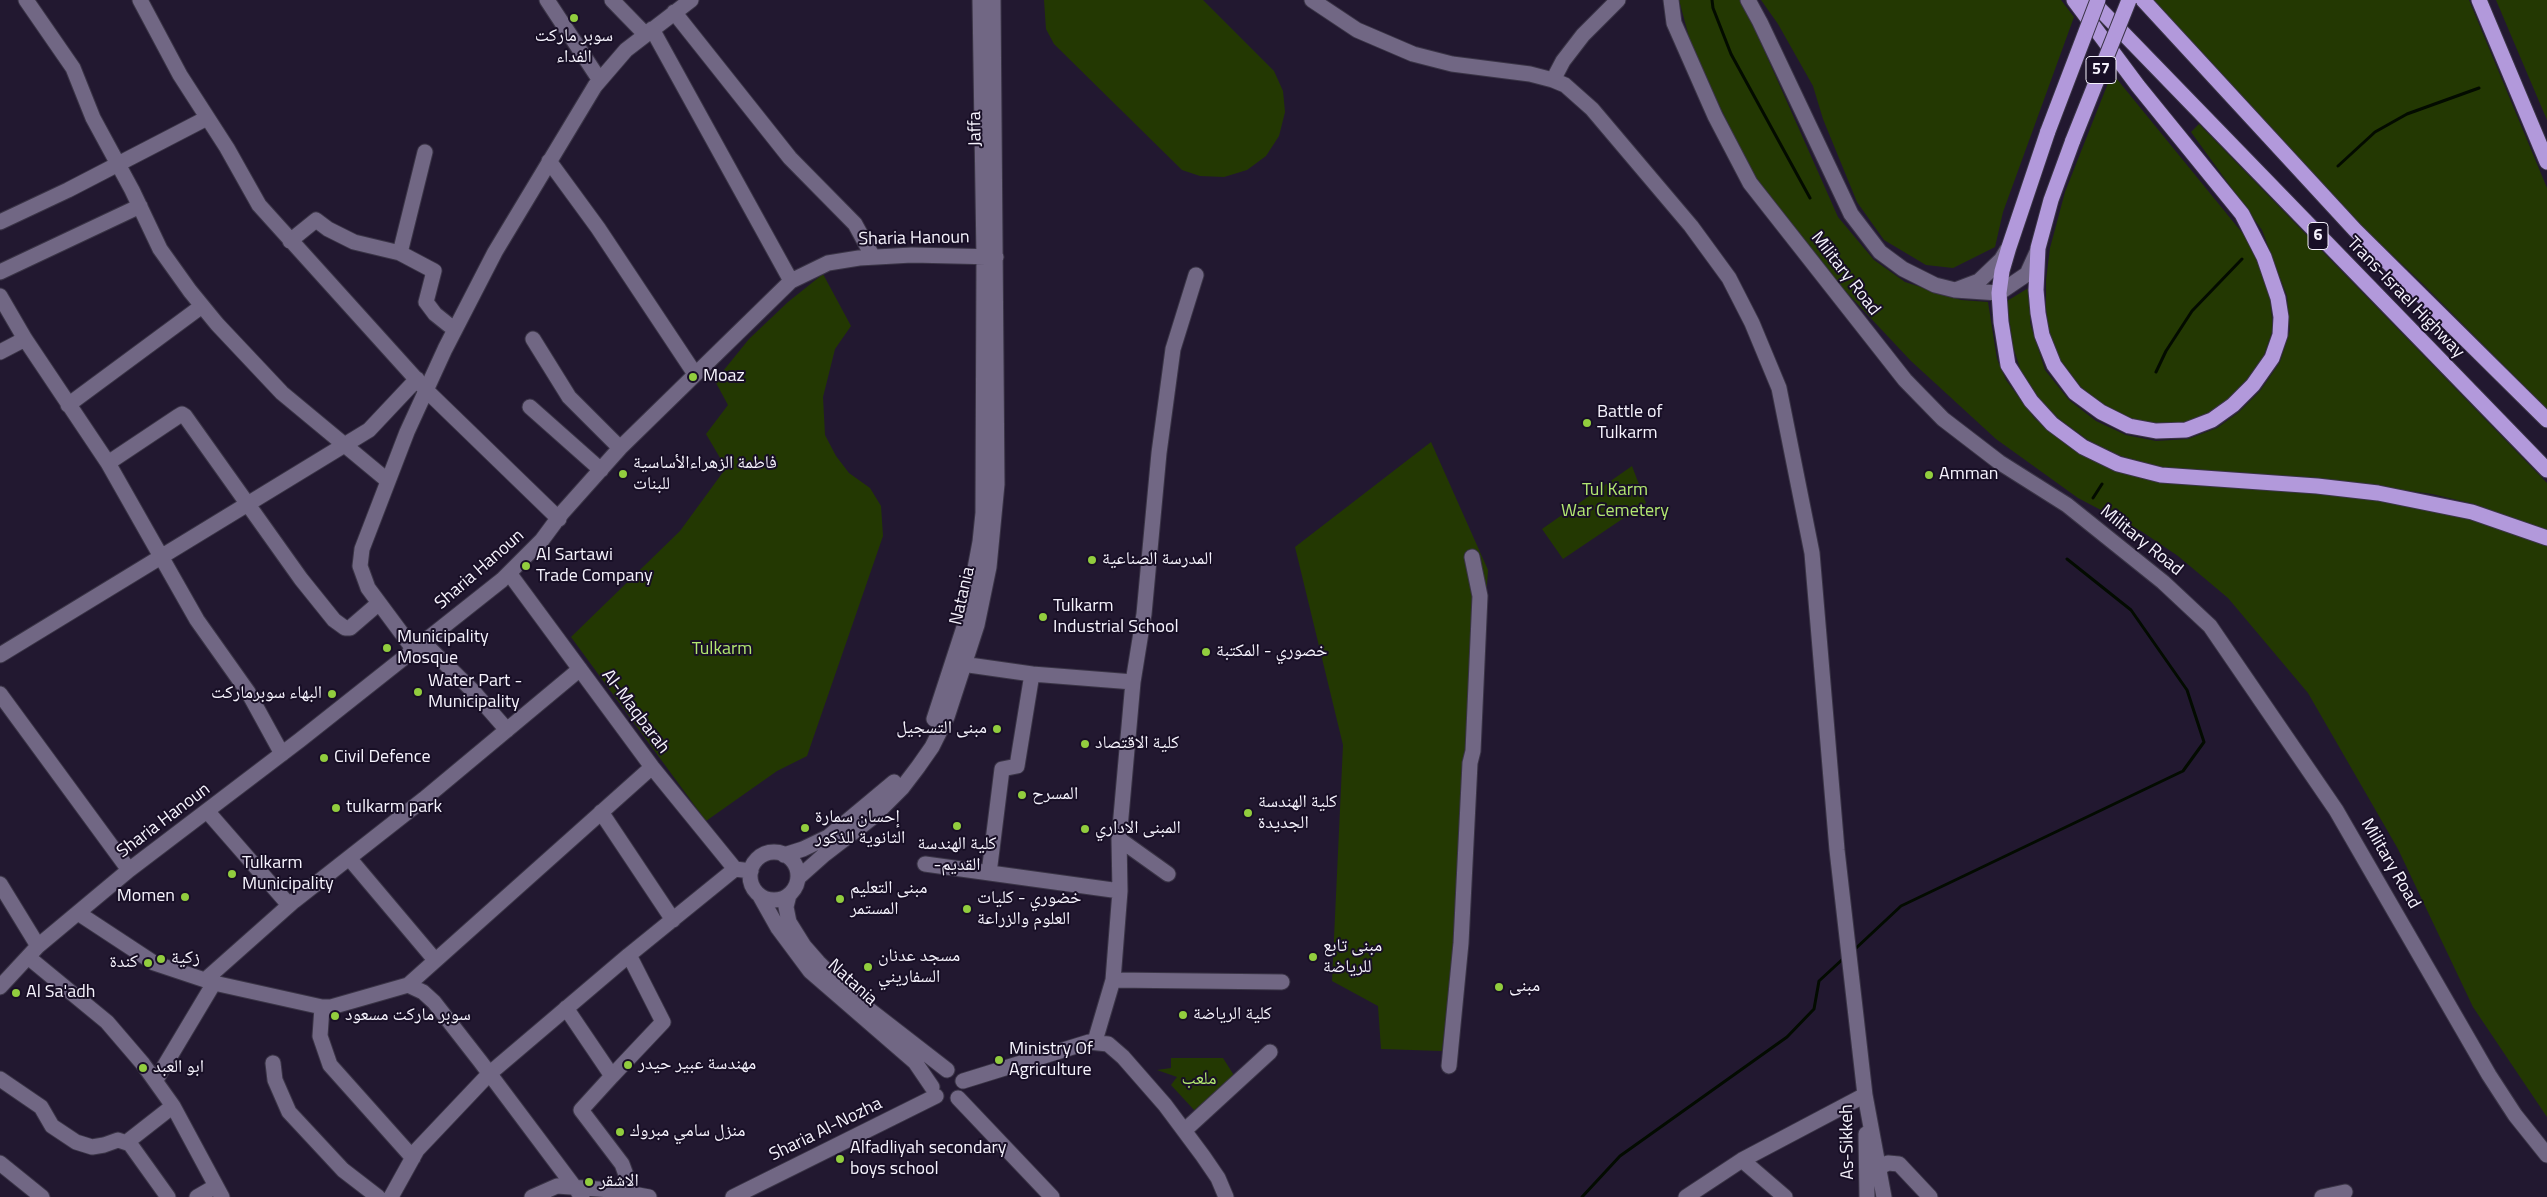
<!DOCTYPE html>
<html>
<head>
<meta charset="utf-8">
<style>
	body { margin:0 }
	canvas { display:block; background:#221830 }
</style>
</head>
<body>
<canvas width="2547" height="1197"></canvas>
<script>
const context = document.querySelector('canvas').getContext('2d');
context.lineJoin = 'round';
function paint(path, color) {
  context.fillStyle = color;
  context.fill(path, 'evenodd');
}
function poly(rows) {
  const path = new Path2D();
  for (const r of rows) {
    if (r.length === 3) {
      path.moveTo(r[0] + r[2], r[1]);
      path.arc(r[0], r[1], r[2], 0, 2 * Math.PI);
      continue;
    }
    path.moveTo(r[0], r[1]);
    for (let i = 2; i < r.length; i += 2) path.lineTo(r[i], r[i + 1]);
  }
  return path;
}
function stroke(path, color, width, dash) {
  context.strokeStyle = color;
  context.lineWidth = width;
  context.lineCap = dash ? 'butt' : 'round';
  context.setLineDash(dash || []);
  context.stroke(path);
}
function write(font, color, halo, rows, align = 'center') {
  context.font = font + ' "Titillium Web","Noto Naskh Arabic",sans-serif';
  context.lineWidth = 4;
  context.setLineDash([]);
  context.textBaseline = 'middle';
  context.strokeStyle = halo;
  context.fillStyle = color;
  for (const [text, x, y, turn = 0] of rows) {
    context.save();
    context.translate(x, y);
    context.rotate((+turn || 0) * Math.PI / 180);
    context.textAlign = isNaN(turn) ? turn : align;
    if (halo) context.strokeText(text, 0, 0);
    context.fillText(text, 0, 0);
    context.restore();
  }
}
paint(poly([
	[1044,0,1203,0,1274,71,1283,91,1285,112,1279,136,1266,156,1247,170,1224,177,1200,176,1182,170,1054,44,1046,29],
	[1679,0,1740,0,1752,4,1752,23,1838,217,1874,260,1905,282,1961,300,1988,302,1997,359,2006,380,2035,419,2069,445,2105,463,2418,501,2547,543,2547,1117,2473,1007,2398,849,2308,693,2228,598,2178,556,2141,531,2078,498,1996,439,1911,361,1770,211,1692,48],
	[1761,0,2061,0,2074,17,2003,212,1995,247,1953,268,1926,265,1884,240,1857,202,1823,119,1813,86,1778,24],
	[2153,0,2469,0,2547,188,2547,409,2423,284,2333,199],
	[2496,0,2547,0,2547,120],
	[2112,73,2244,235,2257,261,2270,299,2273,329,2264,355,2247,379,2228,399,2208,413,2185,422,2157,423,2132,419,2105,406,2081,387,2061,361,2050,334,2046,309,2046,280,2050,248,2065,192],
	[2199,124,2547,483,2547,530,2474,504,2432,494,2318,478,2162,467,2121,456,2088,440,2058,418,2037,396,2021,371,2013,347,2007,301,2030,287,2030,323,2045,370,2069,400,2096,421,2126,435,2156,441,2188,439,2217,428,2239,412,2260,391,2280,362,2290,330,2287,296,2262,230,2191,132],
	[823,274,851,326,835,349,823,397,825,435,836,456,849,473,870,488,881,506,883,536,807,756,777,771,706,821,571,637,680,531,726,468,706,434,728,405,715,381,749,339,788,302],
	[1431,442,1488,570,1476,750,1442,1051,1381,1049,1378,1006,1332,981,1343,745,1295,547],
	[1632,466,1646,503,1563,559,1542,529],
	[1171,1058,1223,1058,1235,1077,1195,1111,1171,1085,1177,1077,1157,1070,1171,1068]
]), '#233802');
stroke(poly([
	[1712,0,1713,8,1731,54,1810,198],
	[2338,166,2375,132,2407,114,2479,88],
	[2156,372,2166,351,2192,311,2242,259],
	[2093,498,2102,484],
	[1854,950,1901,906,2183,771,2204,742,2187,690,2131,610,2067,559],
	[1582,1197,1620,1156,1787,1037,1814,1009,1819,981,1845,957]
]), '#030b00', 3);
const minor = poly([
	[26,0,73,68,93,118,132,190,160,249,190,291,217,324,282,393,388,481],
	[140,0,180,75,227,148,259,205,426,390,559,519],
	[547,0,599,79],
	[612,0,645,34],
	[1312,0,1357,30,1413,54,1452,64,1530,74,1553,80,1565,85,1592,109,1691,226,1729,278,1752,323,1779,388,1812,553,1837,850,1865,1095,1884,1197],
	[1671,0,1674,23,1715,116,1750,183,1905,380,1943,419,1999,462,2067,505,2163,582,2210,626,2336,810,2489,1075,2515,1115,2547,1155],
	[1748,0,1760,22,1851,214,1880,252,1903,269,1935,285,1955,290,1999,293,2027,274,2037,252],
	[674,12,790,158,855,224,873,257],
	[652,29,791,281],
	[1553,80,1563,61,1583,35,1618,0],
	[425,152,400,253,434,271,426,302,435,314,455,330],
	[549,161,598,228,695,374],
	[0,222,68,190,207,118],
	[290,241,316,220,328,229,354,242,400,253],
	[0,272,140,206],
	[1958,289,1979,281,2001,260,2007,250],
	[0,296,25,339,108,463,197,620,248,692,282,754],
	[533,339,569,397,620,448],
	[0,352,25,339],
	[68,405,202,306],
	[530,407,601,470],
	[108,463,177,417,182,414,185,416,301,579,334,620,345,628,350,628,379,603],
	[509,573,652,767,735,869],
	[424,643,472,690,507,730],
	[414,650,368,588,360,566,362,549,407,432,445,349,495,252,595,86,626,50,691,0],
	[0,655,369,430,417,379],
	[955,663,1032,674,1133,682],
	[0,694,129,870],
	[934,719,964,627,980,542,983,513,984,257,980,0],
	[207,811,289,905],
	[601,812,673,920],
	[1119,839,1168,874],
	[774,876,24],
	[784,855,803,849,828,837,894,782],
	[349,858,435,960],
	[925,864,1120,891],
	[989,873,1002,769,1017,766,1032,674],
	[798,878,825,854,873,817,902,788,918,767,932,747,947,717,977,625,989,567,997,484,993,0],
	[0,884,38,946],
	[789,895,786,907,789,922,804,946,818,962,858,1001,947,1070],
	[760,896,778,928,810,971,915,1062,932,1087],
	[78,913,154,963,214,983,322,1007,331,1007,408,985,423,992,434,1002,480,1061,582,1197],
	[28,957,107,1022,143,1064,173,1106,222,1197],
	[205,980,294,901,424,799,580,669],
	[1113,980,1282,982],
	[408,985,652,767],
	[0,987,38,946,129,870,300,740,502,580,542,540,562,513,620,448,791,281,828,263,859,258,912,255,996,257],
	[322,1007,320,1036,330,1065,413,1158],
	[566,1008,612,1076,581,1110,622,1164,633,1194],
	[1095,1041,1113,980,1120,891,1119,839,1133,682,1144,614,1159,453,1173,349,1196,275],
	[273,1063,275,1080,289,1112,343,1170,378,1197],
	[1449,1066,1461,943,1470,763,1473,751,1480,596,1472,557],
	[612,1076,663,1022,629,955],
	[0,1079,41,1107,52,1126,76,1142,92,1147,104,1145,118,1140,130,1144,168,1197],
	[156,1080,214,983],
	[963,1081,1089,1042,1108,1044,1123,1057,1165,1105,1203,1156,1218,1178,1226,1197],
	[958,1098,1052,1197],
	[1185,1130,1270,1052],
	[1866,1134,1867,1197],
	[127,1142,173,1106],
	[1742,1160,1785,1197],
	[0,1163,42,1197],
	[1880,1167,1888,1163,1899,1164,1930,1197],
	[197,1197,216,1186],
	[391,1197,417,1150,489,1074,629,955,735,869,751,871],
	[532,1197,557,1186,611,1190,649,1197],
	[733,1197,936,1096],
	[1686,1197,1742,1160,1865,1095],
	[2322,1197,2345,1192]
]);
const highway = poly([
	[2091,0,2547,470],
	[2143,0,2355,230,2547,420],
	[2479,0,2547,162],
	[2048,131,2009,247,2002,271,1999,293,2001,322,2008,365,2031,401,2052,424,2083,447,2118,464,2161,475,2317,486,2378,493,2472,512,2547,538],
	[2073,140,2051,200,2038,248,2036,290,2038,313,2042,335,2054,365,2075,393,2101,412,2129,426,2156,431,2186,430,2212,420,2233,405,2253,385,2272,358,2280,335,2281,317,2278,298,2264,257,2242,214,2138,86,2074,0]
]);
stroke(minor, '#3a3446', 17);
stroke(highway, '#3a3446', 17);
stroke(minor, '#716784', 15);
stroke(highway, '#b299db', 15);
const highwayBridge = poly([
	[2048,131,2098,0],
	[2073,140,2129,0]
]);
stroke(highwayBridge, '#3a3446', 17, []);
stroke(highwayBridge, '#b299db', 15);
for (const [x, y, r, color] of [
	[574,18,5,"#92cd3e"],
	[693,377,5,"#92cd3e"],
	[1587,423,5,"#92cd3e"],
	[623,474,5,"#92cd3e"],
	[1929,475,5,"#92cd3e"],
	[1092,560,5,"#92cd3e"],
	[526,566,5,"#92cd3e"],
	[1043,617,5,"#92cd3e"],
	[387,648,5,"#92cd3e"],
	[1206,652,5,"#92cd3e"],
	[418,692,5,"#92cd3e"],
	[332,694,5,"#92cd3e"],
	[997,729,5,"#92cd3e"],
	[1085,744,5,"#92cd3e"],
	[324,758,5,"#92cd3e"],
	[1022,795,5,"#92cd3e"],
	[336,808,5,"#92cd3e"],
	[1248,813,5,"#92cd3e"],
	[957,826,5,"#92cd3e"],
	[805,828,5,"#92cd3e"],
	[1085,829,5,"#92cd3e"],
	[232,874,5,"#92cd3e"],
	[185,897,5,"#92cd3e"],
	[840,899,5,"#92cd3e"],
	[967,909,5,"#92cd3e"],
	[1313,957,5,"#92cd3e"],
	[161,959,5,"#92cd3e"],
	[148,963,5,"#92cd3e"],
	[868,967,5,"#92cd3e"],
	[1499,987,5,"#92cd3e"],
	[16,993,5,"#92cd3e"],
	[1183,1015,5,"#92cd3e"],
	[335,1016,5,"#92cd3e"],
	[999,1060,5,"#92cd3e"],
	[628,1065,5,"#92cd3e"],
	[143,1068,5,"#92cd3e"],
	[620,1132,5,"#92cd3e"],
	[840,1159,5,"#92cd3e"],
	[589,1182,5,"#92cd3e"]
]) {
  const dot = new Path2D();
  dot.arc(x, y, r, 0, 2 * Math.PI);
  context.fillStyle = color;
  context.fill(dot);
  stroke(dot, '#180f26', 2);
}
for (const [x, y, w] of [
	[2101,70,30],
	[2318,236,20]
]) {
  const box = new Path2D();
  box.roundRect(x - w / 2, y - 13.5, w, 27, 4);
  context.fillStyle = '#180f26';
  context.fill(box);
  stroke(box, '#f6f3fd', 1);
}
write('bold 16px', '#f6f3fd', null, [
	["57",2101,70],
	["6",2318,236]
]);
write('18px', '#f6f3fd', '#180f26', [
	["سوبر ماركت",574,37,"center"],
	["الفداء",574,58,"center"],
	["Moaz",703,377],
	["Battle of",1597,413],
	["Tulkarm",1597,434],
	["فاطمة الزهراءالأساسية",633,464],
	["للبنات",633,485],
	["Amman",1939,475],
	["Al Sartawi",536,556],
	["Trade Company",536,577],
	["المدرسة الصناعية",1102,560],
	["Tulkarm",1053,607],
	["Industrial School",1053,628],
	["Municipality",397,638],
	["Mosque",397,659],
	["خصوري - المكتبة",1216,652],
	["Water Part -",428,682],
	["Municipality",428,703],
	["البهاء سوبرماركت",322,694,"right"],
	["مبنى التسجيل",987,729,"right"],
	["كلية الاقتصاد",1095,744],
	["Civil Defence",334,758],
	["المسرح",1032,795],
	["كلية الهندسة",1258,803],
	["الجديدة",1258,824],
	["tulkarm park",346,808],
	["إحسان سمارة",815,818],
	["الثانوية للذكور",815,839],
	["المبنى الاداري",1095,829],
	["كلية الهندسة",957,845,"center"],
	["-القديم",957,866,"center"],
	["Tulkarm",242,864],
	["Municipality",242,885],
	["مبنى التعليم",850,889],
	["المستمر",850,910],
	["Momen",175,897,"right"],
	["خضوري - كليات",977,899],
	["العلوم والزراعة",977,920],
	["مبنى تابع",1323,947],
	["للرياضة",1323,968],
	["مسجد عدنان",878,957],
	["السفاريني",878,978],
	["زكية",171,959],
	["كندة",138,963,"right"],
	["مبنى",1509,987],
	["Al Sa'adh",26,993],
	["كلية الرياضة",1193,1015],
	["سوبر ماركت مسعود",345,1016],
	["Ministry Of",1009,1050],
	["Agriculture",1009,1071],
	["مهندسة عبير حيدر",638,1065],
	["ابو العبد",153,1068],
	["منزل سامي مبروك",630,1132],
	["Alfadliyah secondary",850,1149],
	["boys school",850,1170],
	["الاشقر",599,1182]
], 'left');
write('18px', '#f6f3fd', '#180f26', [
	["Jaffa",976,129,-91],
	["Sharia Hanoun",914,239,-1],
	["Military Road",1845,274,52],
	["Trans-Israel Highway",2405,298,46],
	["Military Road",2141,541,39],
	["Sharia Hanoun",480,570,-41],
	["Natania",963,596,-77],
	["Al-Maqbarah",635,712,53],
	["Sharia Hanoun",164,821,-37],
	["Military Road",2390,864,60],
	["Natania",852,983,42],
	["Sharia Al-Nozha",826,1130,-26],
	["As-Sikkeh",1848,1142,-91]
]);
write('18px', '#b2e771', '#180f26', [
	["Tul Karm",1615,491],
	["War Cemetery",1615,512],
	["Tulkarm",722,650],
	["ملعب",1199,1080]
]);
</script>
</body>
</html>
